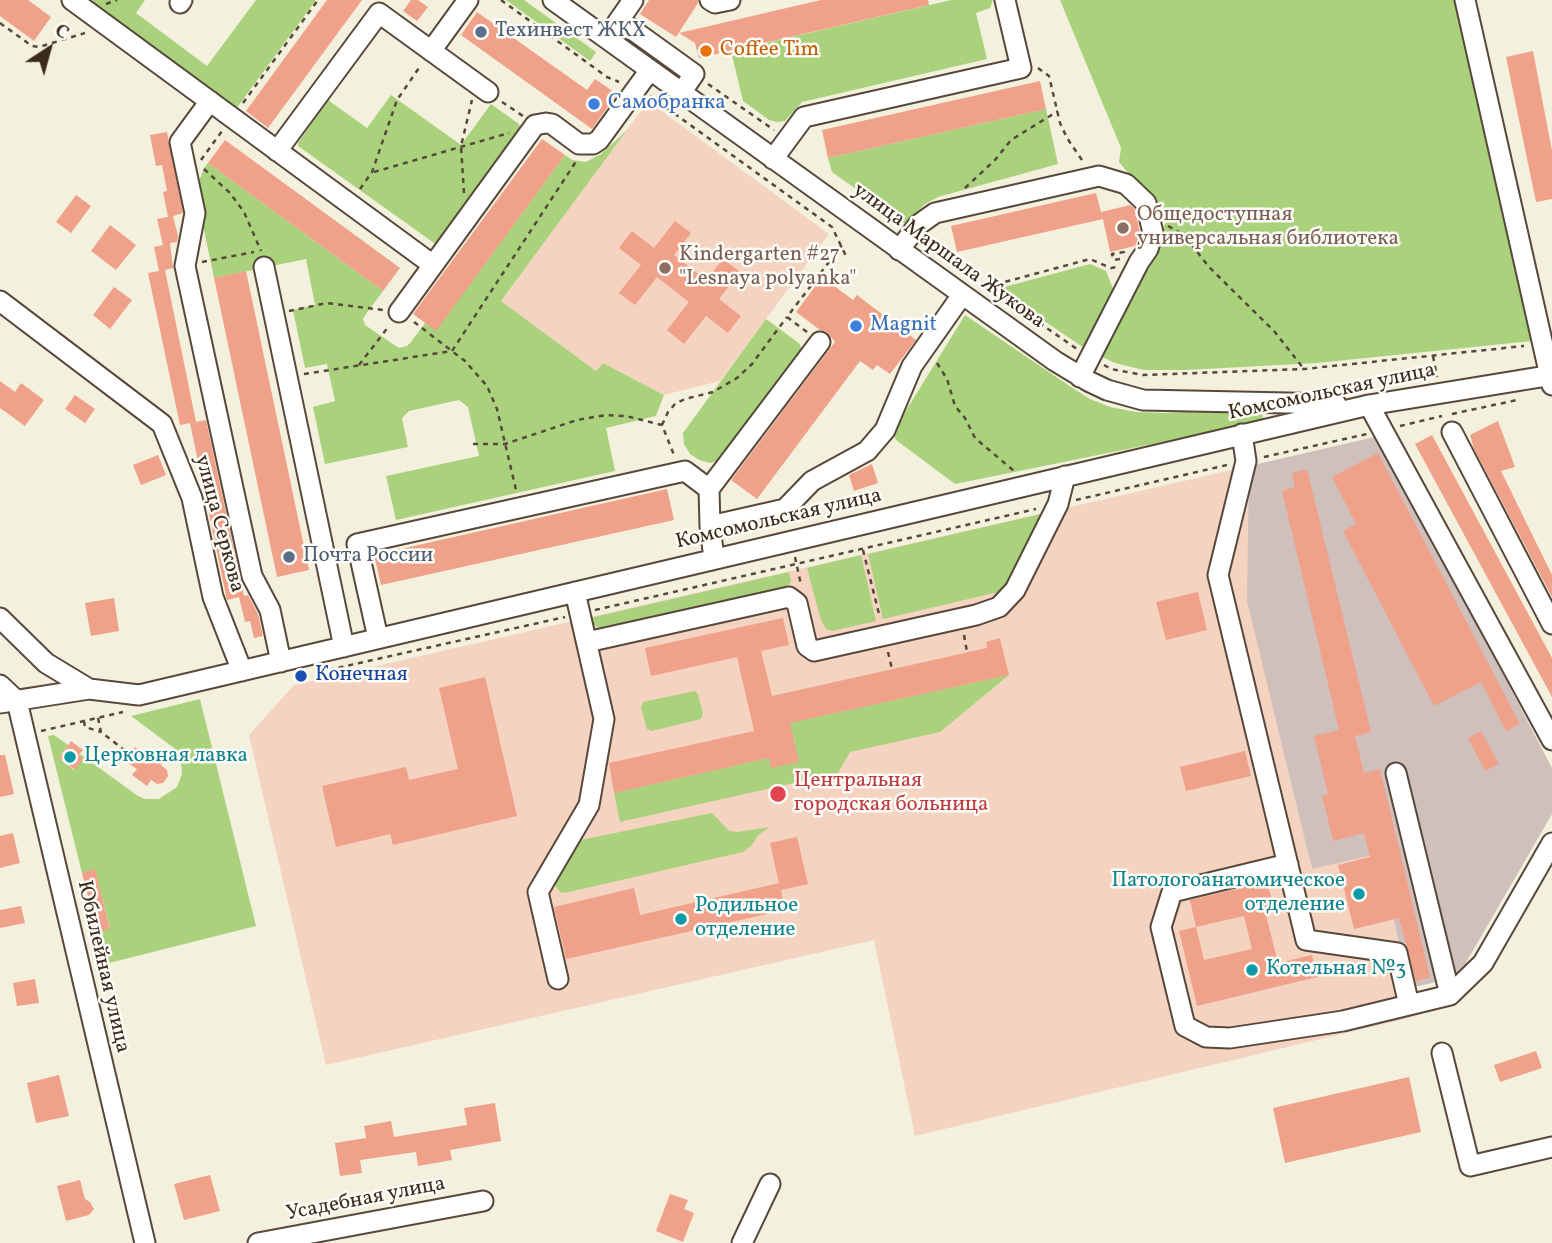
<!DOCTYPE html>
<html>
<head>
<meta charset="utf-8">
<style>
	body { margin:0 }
	#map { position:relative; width:1552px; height:1243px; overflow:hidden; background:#f4f0de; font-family:Vollkorn,serif }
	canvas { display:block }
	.north { position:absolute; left:14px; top:14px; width:70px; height:70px; -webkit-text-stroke:5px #fdfcf7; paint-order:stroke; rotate:36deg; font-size:19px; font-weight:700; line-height:28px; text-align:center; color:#3b2a1e }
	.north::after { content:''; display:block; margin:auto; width:24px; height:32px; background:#3b2a1e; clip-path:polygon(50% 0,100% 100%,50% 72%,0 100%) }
</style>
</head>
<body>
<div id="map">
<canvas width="1552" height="1243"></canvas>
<div class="north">С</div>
</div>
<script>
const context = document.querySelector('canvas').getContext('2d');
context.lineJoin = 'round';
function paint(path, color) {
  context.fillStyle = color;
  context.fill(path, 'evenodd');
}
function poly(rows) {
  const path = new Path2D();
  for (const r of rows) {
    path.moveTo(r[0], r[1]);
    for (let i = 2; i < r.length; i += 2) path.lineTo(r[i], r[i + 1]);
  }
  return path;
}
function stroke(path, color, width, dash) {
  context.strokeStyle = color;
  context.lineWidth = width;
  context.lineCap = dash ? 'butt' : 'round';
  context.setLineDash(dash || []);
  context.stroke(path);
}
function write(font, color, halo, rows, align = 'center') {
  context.font = font + ' Vollkorn,serif';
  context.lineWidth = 5;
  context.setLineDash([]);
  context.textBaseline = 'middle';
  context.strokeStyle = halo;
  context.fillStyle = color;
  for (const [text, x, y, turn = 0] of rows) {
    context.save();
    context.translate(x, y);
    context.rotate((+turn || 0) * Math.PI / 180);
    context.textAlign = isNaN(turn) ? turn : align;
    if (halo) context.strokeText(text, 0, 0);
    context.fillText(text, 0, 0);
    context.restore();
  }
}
paint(poly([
	[648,101,829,234,720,381,664,395,603,363,596,371,501,301],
	[1249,466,1311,869,1378,854,1417,1016,915,1136,874,940,326,1065,249,735,294,685]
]), '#f4d3c1');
paint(poly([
	[1379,436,1552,768,1552,814,1460,973,1453,978,1410,988,1378,854,1312,869,1247,601,1249,466]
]), '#d0c0bc');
paint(poly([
	[93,0,145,0,136,13,207,66,256,0,316,0,233,113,88,7],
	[506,0,524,0,596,52,590,61],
	[951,0,993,0,990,8,976,13,987,59,802,102,785,121,777,122,769,120,743,101,731,51],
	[1060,0,1454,0,1532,341,1317,363,1186,370,1144,370,1115,363,1098,355,1167,220,1119,162,1121,148],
	[391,95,461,145,491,104,519,124,520,128,437,243,434,243,298,146,298,143,328,100,367,128],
	[1046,109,1058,164,938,197,925,204,905,224,832,172,828,158],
	[627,130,501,301,596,371,603,363,664,395,656,416,606,428,615,471,396,520,386,476,479,456,468,407,459,400,409,411,402,418,408,447,325,464,313,407,335,401,327,364,305,368,293,310,315,305,306,259,214,278,198,201,199,181,204,168,208,163,383,291,366,314,363,319,365,325,399,348,407,346,411,342,425,323,436,330,565,155,572,160,586,162,601,154],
	[1090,264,1106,271,1115,294,1087,350,997,289],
	[965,315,1071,387,1090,399,1110,407,1136,412,1162,413,1256,409,1262,413,1263,418,1256,423,955,484,896,440,894,436,894,430],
	[766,319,800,344,802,352,720,460,710,463,699,460,690,454,684,444,683,433],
	[1045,513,1010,582,1003,591,883,619,868,554],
	[861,555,876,621,832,631,826,629,821,620,807,568],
	[789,572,791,582,784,590,606,631,595,626,590,618],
	[1009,675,940,732,850,752,838,773,620,822,614,793,769,758,798,762,793,734,785,724],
	[695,691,698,695,703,713,701,719,652,731,647,729,641,708,643,702],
	[200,699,256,926,105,964,97,932,110,928,95,870,82,873,48,736,54,735,68,745,59,758,74,770,80,754,138,796,145,799,159,799,177,787,182,774,181,760,174,748,131,716],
	[712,813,729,831,737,832,770,827,758,835,752,845,743,852,569,892,561,893,551,880,576,841]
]), '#aad27c');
paint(poly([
	[0,0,28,0,51,17,34,41,0,16],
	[327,0,362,0,268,128,246,111],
	[411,0,418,0,428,7,417,21,403,11],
	[649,0,698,0,698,3,676,37,640,14],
	[821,0,928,0,929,5,699,58,695,43,679,33],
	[477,12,587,90,595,79,617,94,592,129,461,35],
	[1533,51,1552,151,1552,199,1536,202,1506,57],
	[1040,81,1046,109,828,158,822,130],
	[167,132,183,213,173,216,178,236,177,242,170,243,173,268,165,270,196,422,180,425,148,273,159,271,154,247,163,245,157,219,168,217,163,192,167,191,162,165,156,166,150,135],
	[542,139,565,155,436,331,413,314],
	[225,140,400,268,383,291,208,163],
	[1096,193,1101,212,1130,205,1135,209,1140,233,1135,246,1110,252,1103,219,957,252,951,226],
	[76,195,91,206,71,233,56,222],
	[675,221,691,233,674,255,706,280,723,259,740,272,719,299,741,316,728,333,706,316,684,344,667,330,689,302,657,277,635,305,619,293,641,265,619,248,632,231,654,248],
	[110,225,136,245,116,270,91,251],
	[246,271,309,570,277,577,214,278],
	[826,272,837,280,833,285,853,300,857,295,916,340,890,374,877,365,873,370,860,361,757,499,731,480,835,342,827,332,820,330,796,312],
	[114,287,132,300,110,329,93,315],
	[0,381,15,392,21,383,44,400,25,426,0,408],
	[75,395,95,409,85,423,65,409],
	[206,420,244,596,248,595,258,614,263,636,254,638,250,621,245,622,239,597,227,600,190,423],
	[1498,421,1515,467,1501,471,1552,575,1552,597,1474,449,1470,435],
	[1432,435,1552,658,1552,697,1415,444],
	[1378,453,1520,724,1506,731,1481,682,1434,706,1343,531,1356,524,1332,477],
	[158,455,166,475,141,485,133,465],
	[872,464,878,483,854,491,849,475],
	[1307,469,1371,732,1355,736,1364,773,1380,769,1430,977,1416,981,1399,918,1354,929,1338,865,1370,857,1364,833,1333,841,1322,795,1328,794,1314,736,1339,730,1282,491,1295,487,1292,473],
	[667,489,674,520,381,585,374,555],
	[1198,592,1207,630,1166,640,1156,602],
	[114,598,119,631,91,636,85,603],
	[783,618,789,645,761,651,772,696,987,648,986,642,1000,638,1009,675,790,723,799,762,771,768,769,758,614,793,609,763,754,731,737,657,651,676,645,648],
	[485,677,517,816,393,845,390,834,336,847,322,786,406,767,409,780,458,769,439,688],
	[1481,731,1499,764,1485,771,1468,738],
	[71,741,83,750,79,755,83,759,75,770,59,758],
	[135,747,147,755,151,749,165,760,161,765,167,770,168,776,163,783,157,784,151,780,147,786,132,775,137,769,125,761],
	[1245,751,1251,776,1186,791,1180,767],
	[0,755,5,755,14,794,0,797],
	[13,833,20,863,0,868,0,836],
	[797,837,808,884,781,890,785,910,566,959,554,907,634,888,640,915,779,883,770,843],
	[95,869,110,929,97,932,82,873],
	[1267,882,1274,909,1265,911,1278,963,1312,955,1317,977,1197,1006,1179,931,1196,927,1190,900],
	[1244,916,1252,949,1204,960,1196,927],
	[21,906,25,923,0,928,0,910],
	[35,979,39,1003,17,1006,13,983],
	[1536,1051,1542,1068,1500,1082,1494,1065],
	[59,1075,69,1116,36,1123,27,1083],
	[1409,1077,1421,1132,1285,1163,1273,1108],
	[495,1103,501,1141,450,1150,452,1160,418,1166,416,1152,360,1160,362,1173,340,1176,335,1143,366,1138,364,1126,391,1121,394,1137,467,1125,464,1108],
	[210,1175,220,1211,184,1220,174,1184],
	[80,1180,85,1199,90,1202,94,1209,89,1215,66,1221,57,1186],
	[670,1194,688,1200,684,1209,694,1213,683,1242,656,1231]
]), '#efa189');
const minor = poly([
	[72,0,433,265],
	[553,0,1055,361,1088,381,1107,390,1143,400,1336,404],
	[710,0,715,3,730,0],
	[1465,0,1552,385],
	[180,3,182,0],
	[619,20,694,74,681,93],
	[613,29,633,0],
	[431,51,468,0],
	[210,101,180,142,195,213,185,266,252,576,270,610,281,662],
	[277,151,379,13,488,92],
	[773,159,804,117,1021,68,1005,0],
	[899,250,918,225,935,213,1099,176,1126,184,1146,203,1153,233,1148,249,1139,262,1080,377],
	[264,267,344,647],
	[0,301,162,424,192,498,213,597,242,671],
	[399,312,535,125,546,123,552,124,579,144,593,144,599,140,650,70],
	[1369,405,1552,740],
	[1452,432,1552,624],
	[1242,434,1246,461,1218,575,1306,940,1397,953,1409,1005],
	[710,526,785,509,812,481,867,451,885,430,912,366,962,295],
	[714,559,710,526,709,489,820,342],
	[0,618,46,663,89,689],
	[378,638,357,544,685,471,709,489],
	[587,642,789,597,797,603,807,646,814,651,976,615,999,607,1015,590,1058,504,1065,476],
	[0,685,17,701],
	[17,701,145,1243],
	[0,703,89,689,139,695,1369,405,1552,375],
	[1396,773,1450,995],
	[1288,864,1172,892,1161,927,1185,1026,1206,1037,1230,1038,1343,1021,1450,995,1483,963,1552,843],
	[558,979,538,892,589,805,604,719,575,592],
	[1442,1053,1470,1166,1552,1147],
	[258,1243,483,1201],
	[742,1243,770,1184]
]);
stroke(minor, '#57483b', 23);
stroke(poly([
	[501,0,607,77,619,82],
	[106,4,117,0],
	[0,23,32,46,39,47,85,33],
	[1038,68,1049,76,1060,123,1067,138,1084,163],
	[708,84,774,130],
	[650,96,832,227,846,256],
	[502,102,523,116],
	[243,103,318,0],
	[201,160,222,131],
	[204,169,230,193,244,212,261,251],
	[374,172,509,133],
	[965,188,995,160,1011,140,1058,111],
	[360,189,372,172,397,100,421,65],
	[464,193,461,146,472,100],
	[1168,226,1184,235,1209,267,1274,331,1304,369],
	[924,243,1077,349],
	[1120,259,1114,260,1112,254,1124,252,1123,249],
	[202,262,254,252],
	[986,287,1090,259,1111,268,1117,267],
	[289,311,327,303,383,310],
	[414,322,465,361,487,386,497,409,516,490],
	[807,332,787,317,842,245],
	[1433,356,1437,377],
	[937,363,947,379,955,406,965,418,975,438,1014,471],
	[359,365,389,326],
	[1104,365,1111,369,1143,375,1304,369,1524,346],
	[304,374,452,351,577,160],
	[1452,414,1517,400],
	[662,425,668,412,675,404,685,399,713,392,737,378,752,364,787,317],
	[1400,426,1442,416],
	[473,444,505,444,577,420,606,415,626,416,662,425,674,455],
	[1264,457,1367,434],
	[1076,500,1227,465],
	[863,550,880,618],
	[795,557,801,585],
	[595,610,1036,509],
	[964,635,967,652],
	[888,652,892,669],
	[319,672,565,617],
	[98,718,101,732,123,749],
	[84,721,85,727,101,732],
	[41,731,123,712]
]), '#57483b', 2.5, [5, 5]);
stroke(minor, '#fff', 19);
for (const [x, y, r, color] of [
	[481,32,7,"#5c6f8a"],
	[706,51,7,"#e8710a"],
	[594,104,7,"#3f7fe0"],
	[1123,228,7,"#8d6e63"],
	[665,268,7,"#8d6e63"],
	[856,326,7,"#3f7fe0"],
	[289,557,7,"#5c6f8a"],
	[301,676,7,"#1a4fb4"],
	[70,757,7,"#0f9aa8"],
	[778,794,9,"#e0444e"],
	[1359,894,7,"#0f9aa8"],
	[681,919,7,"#0f9aa8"],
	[1252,970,7,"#0f9aa8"]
]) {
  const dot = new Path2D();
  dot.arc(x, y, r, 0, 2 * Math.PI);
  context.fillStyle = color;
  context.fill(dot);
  stroke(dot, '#fdfcf7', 2.5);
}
write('21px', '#4e5e75', '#fdfcf7', [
	["Техинвест ЖКХ",495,32],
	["Почта России",303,557]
], 'left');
write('21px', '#c56008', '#fdfcf7', [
	["Coffee Tim",720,51]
], 'left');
write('21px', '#366cbe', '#fdfcf7', [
	["Самобранка",608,104],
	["Magnit",870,326]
], 'left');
write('21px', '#785e54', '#fdfcf7', [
	["Общедоступная",1137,216],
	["универсальная библиотека",1137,240],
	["Kindergarten #27",679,256],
	["\"Lesnaya polyanka\"",679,280]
], 'left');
write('21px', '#3b2a1e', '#fdfcf7', [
	["улица Маршала Жукова",948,257,36],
	["Комсомольская улица",1332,393,-12],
	["Комсомольская улица",779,520,-13],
	["улица Серкова",218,524,75],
	["Юбилейная улица",102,967,77],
	["Усадебная улица",366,1200,-11]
]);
write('21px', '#164399', '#fdfcf7', [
	["Конечная",315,676]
], 'left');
write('21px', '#0d838f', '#fdfcf7', [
	["Церковная лавка",84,757],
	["Патологоанатомическое",1345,882,"right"],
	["отделение",1345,906,"right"],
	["Родильное",695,907],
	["отделение",695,931],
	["Котельная №3",1266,970]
], 'left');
write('21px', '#be3a42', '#fdfcf7', [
	["Центральная",794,782],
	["городская больница",794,806]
], 'left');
</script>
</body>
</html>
